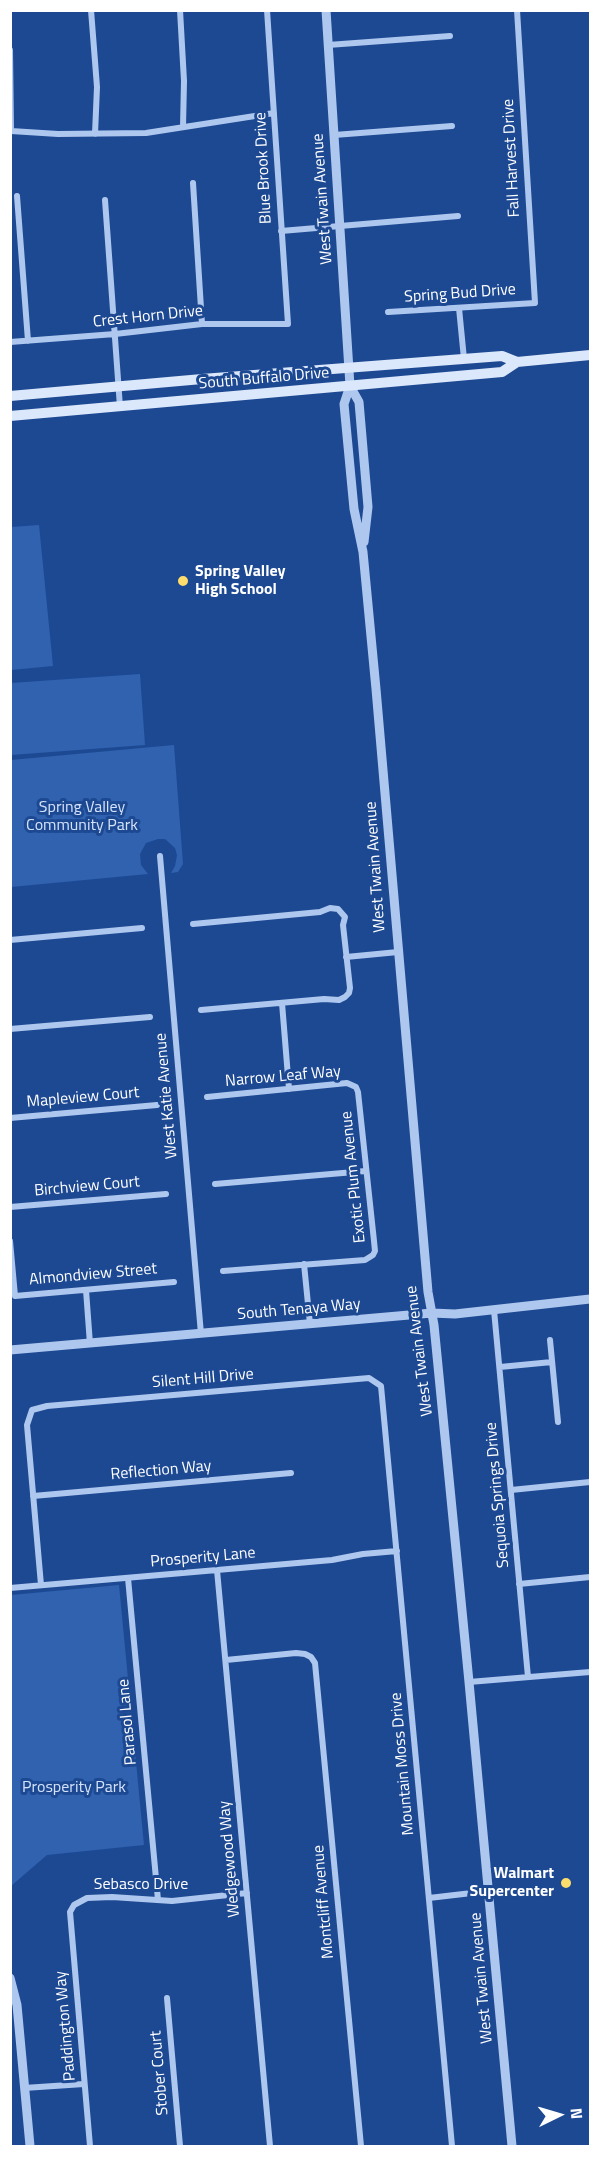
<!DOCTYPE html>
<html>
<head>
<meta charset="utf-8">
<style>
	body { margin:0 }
	#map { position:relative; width:601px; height:2157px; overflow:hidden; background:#1d4993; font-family:"Titillium Web",sans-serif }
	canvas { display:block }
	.frame { position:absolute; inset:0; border:12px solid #fff; pointer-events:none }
	.north { position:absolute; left:529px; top:2085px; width:60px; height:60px; -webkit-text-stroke:4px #1d4993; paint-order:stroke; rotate:85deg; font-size:16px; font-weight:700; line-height:24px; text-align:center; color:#fff }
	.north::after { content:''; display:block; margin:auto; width:21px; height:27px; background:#fff; clip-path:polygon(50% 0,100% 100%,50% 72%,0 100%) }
</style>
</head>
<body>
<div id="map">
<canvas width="601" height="2157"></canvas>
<div class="frame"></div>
<div class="north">N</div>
</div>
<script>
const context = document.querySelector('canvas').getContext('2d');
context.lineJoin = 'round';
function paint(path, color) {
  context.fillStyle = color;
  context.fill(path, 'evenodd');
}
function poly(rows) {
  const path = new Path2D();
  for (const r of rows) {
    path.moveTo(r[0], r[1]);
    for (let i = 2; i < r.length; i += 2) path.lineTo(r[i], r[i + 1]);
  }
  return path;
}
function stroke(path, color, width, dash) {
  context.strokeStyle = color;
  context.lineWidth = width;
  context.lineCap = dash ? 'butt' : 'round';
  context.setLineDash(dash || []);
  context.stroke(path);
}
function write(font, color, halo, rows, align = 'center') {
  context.font = font + ' "Titillium Web",sans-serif';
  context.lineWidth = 6;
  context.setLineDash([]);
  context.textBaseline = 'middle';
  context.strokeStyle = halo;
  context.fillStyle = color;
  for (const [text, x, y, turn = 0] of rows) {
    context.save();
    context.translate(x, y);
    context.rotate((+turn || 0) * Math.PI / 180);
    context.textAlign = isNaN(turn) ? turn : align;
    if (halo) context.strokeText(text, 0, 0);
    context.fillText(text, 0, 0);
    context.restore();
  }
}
paint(poly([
	[39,525,53,666,11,670,11,527],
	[140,674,145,745,11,755,11,683],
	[174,745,183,864,178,872,171,873,175,866,177,855,175,848,165,839,158,839,146,843,140,854,141,865,148,874,11,887,11,760],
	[119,1585,144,1845,47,1855,11,1886,11,1595]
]), '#3062b0');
stroke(poly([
	[91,10,97,87,95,134],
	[180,10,184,81,183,127],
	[328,45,450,36],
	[10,50,11,131,58,134,146,133,274,113],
	[334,135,452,126],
	[193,183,202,324],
	[17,196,28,341],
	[105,200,120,407],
	[281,231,458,216],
	[459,308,464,359],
	[388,312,535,303,517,10],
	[10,342,115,334,202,324,288,324,267,10],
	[160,856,201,1334],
	[193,924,320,912,330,908,338,909,345,917,343,925,350,988,349,993,345,997,339,1000,324,999,201,1010],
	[10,940,142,928],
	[346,957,398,952],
	[282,1003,289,1089],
	[10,1029,150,1017],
	[207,1097,347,1083,356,1087,358,1092,374,1241,375,1251,373,1255,365,1260,223,1271],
	[10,1118,157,1105],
	[215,1184,366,1171],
	[10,1207,166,1194],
	[10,1241,15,1296,174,1282],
	[304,1264,310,1324],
	[86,1290,90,1344],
	[494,1310,528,1677],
	[550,1340,558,1422],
	[500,1367,552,1362],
	[511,1490,590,1482],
	[33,1496,291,1473],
	[217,1570,270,2146],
	[128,1578,158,1900],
	[519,1584,590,1577],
	[41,1585,27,1425,32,1410,47,1406,369,1378,381,1386,452,2146],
	[10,1588,332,1560,363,1554,397,1551],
	[226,1660,296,1653,305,1654,311,1657,315,1663,361,2146],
	[469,1682,590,1672],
	[429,1898,489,1891],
	[167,1998,180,2146],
	[24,2088,84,2084],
	[90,2146,70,1912,74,1905,87,1898,112,1897,172,1901,247,1893]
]), '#aec7ee', 6);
stroke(poly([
	[326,10,350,386,344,404,354,509,363,552,376,689,428,1292,434,1325,469,1682,512,2146],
	[350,386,359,402,368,507,364,542],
	[10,1350,432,1313,455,1314,590,1299],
	[10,1978,17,2005,30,2146]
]), '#aec7ee', 9);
stroke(poly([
	[10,396,202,379,502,356,517,362,590,355],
	[10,416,502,372,517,362]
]), '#dbe7fa', 10);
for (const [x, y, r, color] of [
	[183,581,6,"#fedd6d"],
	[566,1883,6,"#fedd6d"]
]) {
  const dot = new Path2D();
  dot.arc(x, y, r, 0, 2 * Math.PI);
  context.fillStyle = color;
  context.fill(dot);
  stroke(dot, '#1d4993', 2);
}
write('16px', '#fff', '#1d4993', [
	["Fall Harvest Drive",512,158,-93],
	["Blue Brook Drive",264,168,-93],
	["West Twain Avenue",323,199,-94],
	["Spring Bud Drive",460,294,-4],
	["Crest Horn Drive",148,317,-6],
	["South Buffalo Drive",264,379,-5],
	["West Twain Avenue",376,867,-94],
	["Narrow Leaf Way",283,1077,-5],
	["West Katie Avenue",167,1096,-95],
	["Mapleview Court",83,1098,-5],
	["Exotic Plum Avenue",354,1177,-96],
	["Birchview Court",87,1187,-5],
	["Almondview Street",93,1275,-5],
	["South Tenaya Way",299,1310,-5],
	["West Twain Avenue",420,1351,-97],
	["Silent Hill Drive",203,1379,-5],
	["Reflection Way",161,1471,-5],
	["Sequoia Springs Drive",498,1495,-95],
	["Prosperity Lane",203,1558,-5],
	["Parasol Lane",128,1722,-95],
	["Mountain Moss Drive",403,1764,-95],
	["Wedgewood Way",230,1859,-95],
	["Sebasco Drive",141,1885],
	["Montcliff Avenue",324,1902,-95],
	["West Twain Avenue",482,1978,-95],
	["Paddington Way",66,2026,-95],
	["Stober Court",160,2073,-95]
]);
write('bold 16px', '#fff', '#1d4993', [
	["Spring Valley",195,572],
	["High School",195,590],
	["Walmart",554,1874,"right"],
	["Supercenter",554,1892,"right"]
], 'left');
write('16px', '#d5e3fa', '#1d4993', [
	["Spring Valley",82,808],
	["Community Park",82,826],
	["Prosperity Park",74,1788]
]);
</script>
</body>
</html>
